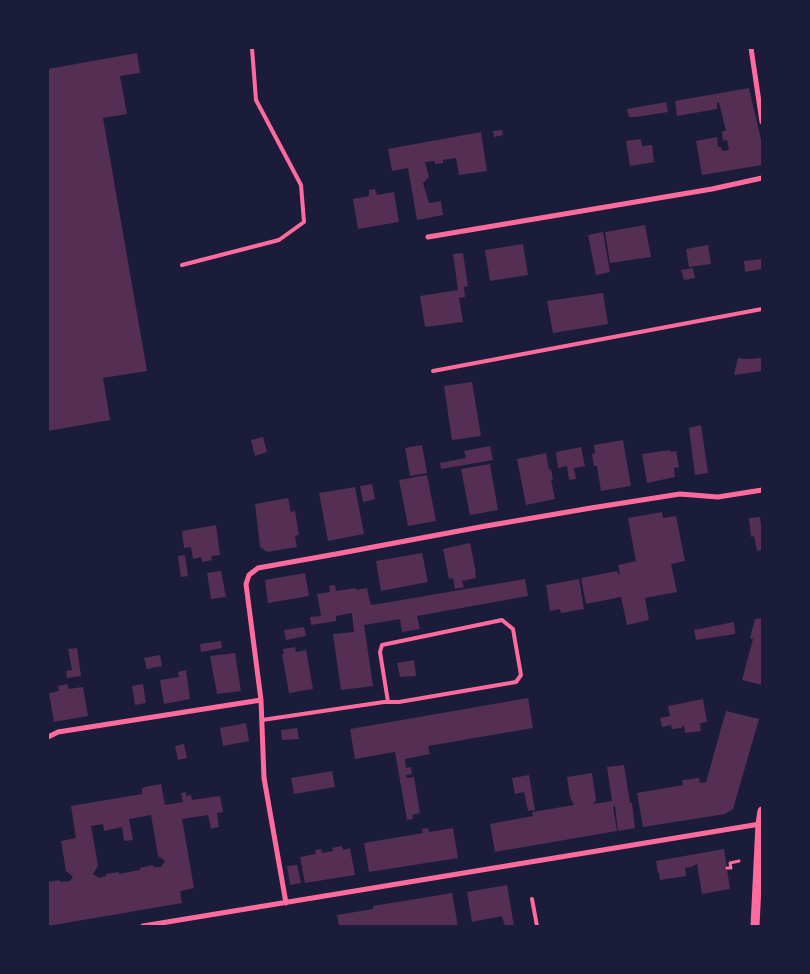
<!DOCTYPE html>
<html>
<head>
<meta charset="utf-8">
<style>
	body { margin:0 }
	#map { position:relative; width:810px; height:974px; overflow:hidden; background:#1b1b3a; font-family:Jost,sans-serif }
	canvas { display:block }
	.frame { position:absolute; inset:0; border:49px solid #1b1b3a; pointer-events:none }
</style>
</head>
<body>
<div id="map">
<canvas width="810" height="974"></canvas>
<div class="frame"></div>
</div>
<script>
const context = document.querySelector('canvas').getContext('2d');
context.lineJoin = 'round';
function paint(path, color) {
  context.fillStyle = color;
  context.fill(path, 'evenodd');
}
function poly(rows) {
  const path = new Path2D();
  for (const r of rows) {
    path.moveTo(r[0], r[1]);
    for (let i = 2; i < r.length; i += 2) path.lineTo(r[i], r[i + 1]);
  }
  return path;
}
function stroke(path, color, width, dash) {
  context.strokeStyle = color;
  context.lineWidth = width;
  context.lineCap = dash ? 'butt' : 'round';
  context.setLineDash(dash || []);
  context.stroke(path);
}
paint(poly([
	[137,53,140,73,120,76,127,114,103,118,147,371,103,378,110,420,48,431,48,69],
	[749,88,762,144,762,165,702,175,696,141,717,137,718,147,721,147,722,151,729,150,727,140,723,141,722,131,726,131,719,102,717,103,717,109,677,116,675,101],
	[666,102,668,112,636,117,629,117,627,109],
	[502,130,503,135,494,137,493,131],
	[481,132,487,171,459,175,456,158,443,160,443,163,435,164,435,161,425,162,429,177,423,183,429,203,441,201,443,215,417,220,408,168,392,171,388,149],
	[641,139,642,146,652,145,654,162,630,166,626,141],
	[375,189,377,195,394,192,399,222,358,229,353,199,369,196,369,190],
	[645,225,651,257,610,263,605,232],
	[603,232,610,272,596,275,588,235],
	[523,244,528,275,490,281,485,250],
	[708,245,711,264,689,267,686,249],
	[463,253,468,286,464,287,465,297,459,298,463,322,425,327,420,296,458,290,453,254],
	[762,259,762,269,745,272,744,261],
	[693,268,695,278,684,280,681,270],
	[603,293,608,324,553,333,547,301],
	[738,358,748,359,762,358,762,371,734,375],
	[472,382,481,436,452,440,444,386],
	[701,425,708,473,695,475,689,428],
	[263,437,267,452,255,456,251,440],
	[623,440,631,486,601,491,597,466,594,466,592,454,595,453,594,445],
	[422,445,427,473,410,476,405,448],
	[490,446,493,460,441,469,440,463,466,458,464,451],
	[581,447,585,466,574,468,576,479,569,480,567,466,558,468,556,452],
	[670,450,671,452,676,451,679,467,674,468,675,477,647,483,642,454],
	[546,453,549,470,551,469,553,480,551,480,555,499,526,505,517,459],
	[490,464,498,510,470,515,461,469],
	[427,475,436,521,408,526,399,480],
	[372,484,375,499,363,502,360,486],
	[355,487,364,534,328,541,319,493],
	[288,498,291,512,295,511,299,535,295,536,297,547,267,552,260,547,255,504],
	[662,512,663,518,676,516,685,561,671,564,677,592,645,598,649,620,627,625,621,597,586,604,581,578,617,571,618,574,620,574,618,565,636,561,628,518],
	[760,517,762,533,762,550,757,551,754,536,751,537,749,518],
	[216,525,220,555,211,556,212,560,202,562,201,557,193,559,191,547,184,548,182,531],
	[470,543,476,573,475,573,476,578,462,581,464,587,455,589,453,578,449,579,443,549],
	[422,553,428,582,381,591,376,561],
	[185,555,188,576,181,577,178,556],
	[221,571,226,597,211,599,207,573],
	[305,573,309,596,268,603,265,580],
	[525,579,528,596,417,616,420,629,402,632,400,619,364,625,373,686,341,690,333,634,354,632,352,613,336,616,336,621,311,625,310,617,321,616,317,594,330,592,329,586,335,585,336,591,356,588,356,590,367,588,370,603,372,605],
	[579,579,584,609,561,613,560,609,550,611,546,585],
	[762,618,762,685,742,680,753,639,750,638,755,619],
	[734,622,735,634,696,640,694,630],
	[304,627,306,636,286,640,284,630],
	[221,641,222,648,201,652,200,644],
	[295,647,296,652,306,650,313,689,289,693,282,654,284,654,283,649],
	[77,648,81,676,67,678,66,671,72,670,68,649],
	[235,653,241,691,217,694,210,656],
	[160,655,162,666,147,669,144,658],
	[414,660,416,676,400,677,397,663],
	[186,670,190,699,164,704,160,680,179,677,178,672],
	[68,684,68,689,83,687,88,716,54,722,49,693,59,691,58,686],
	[143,684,146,703,135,705,132,686],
	[528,698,533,728,428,746,430,754,405,759,406,768,411,767,412,774,406,775,407,778,414,777,420,813,412,815,413,819,407,820,395,752,355,759,350,729],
	[703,699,707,722,700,723,701,731,685,733,684,726,682,726,682,728,672,729,671,725,662,727,660,718,670,716,668,706],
	[726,711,759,719,733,809,725,814,643,827,637,793,683,785,682,780,699,778,700,783,706,782],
	[246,723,249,741,223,746,220,728],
	[297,728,299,739,282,740,281,730],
	[184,744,187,758,178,760,175,746],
	[624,765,630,803,632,803,635,828,618,831,615,806,613,806,617,831,495,852,490,824,533,816,532,812,574,805,570,797,567,777,592,773,596,800,593,804,612,801,607,767],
	[332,771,335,787,294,794,291,778],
	[529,775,535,810,528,811,524,792,515,794,512,778],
	[161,784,165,805,183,802,181,793,186,792,186,796,191,795,192,800,220,796,223,812,217,813,219,827,211,829,208,815,182,819,194,888,180,891,182,903,48,926,48,882,60,880,60,882,70,881,73,877,66,871,61,841,76,838,71,806,142,794,142,788,145,788,144,787],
	[151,815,158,856,165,861,161,867,154,867,153,865,140,868,140,870,119,874,119,872,106,874,106,876,99,878,93,874,98,866,91,826,103,824,104,831,122,827,124,841,133,840,129,819],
	[428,828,429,832,453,828,458,858,369,872,364,843,423,833,422,829],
	[342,846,343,850,350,848,355,875,305,883,300,857,316,854,315,850,321,849,322,853,333,851,332,848],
	[724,849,730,889,702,894,697,864,691,867,685,868,686,876,660,880,659,873,658,873,656,861],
	[297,865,301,883,290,885,287,866],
	[507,885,514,926,505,926,502,916,472,922,467,892],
	[452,893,458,926,339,926,337,915,373,909,373,906]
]), '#542f53');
stroke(poly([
	[727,868,731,868,730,863,739,861]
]), '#ff6b9d', 3);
stroke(poly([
	[182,265,279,240,304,222,301,185,256,100,252,48],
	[433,371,762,309],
	[262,720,384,702,399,702,516,682,521,675,513,629,502,620,382,645,380,652,388,702],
	[532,899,537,926]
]), '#ff6b9d', 4);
stroke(poly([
	[751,48,762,122],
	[428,237,712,189,762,178],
	[48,737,58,732,261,700],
	[286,903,264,778,261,700,246,584,249,575,258,568,336,554,480,527,591,508,680,494,718,497,762,490],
	[143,926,760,824]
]), '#ff6b9d', 5);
stroke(poly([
	[755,926,760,824,762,811]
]), '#ff6b9d', 9);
</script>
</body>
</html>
